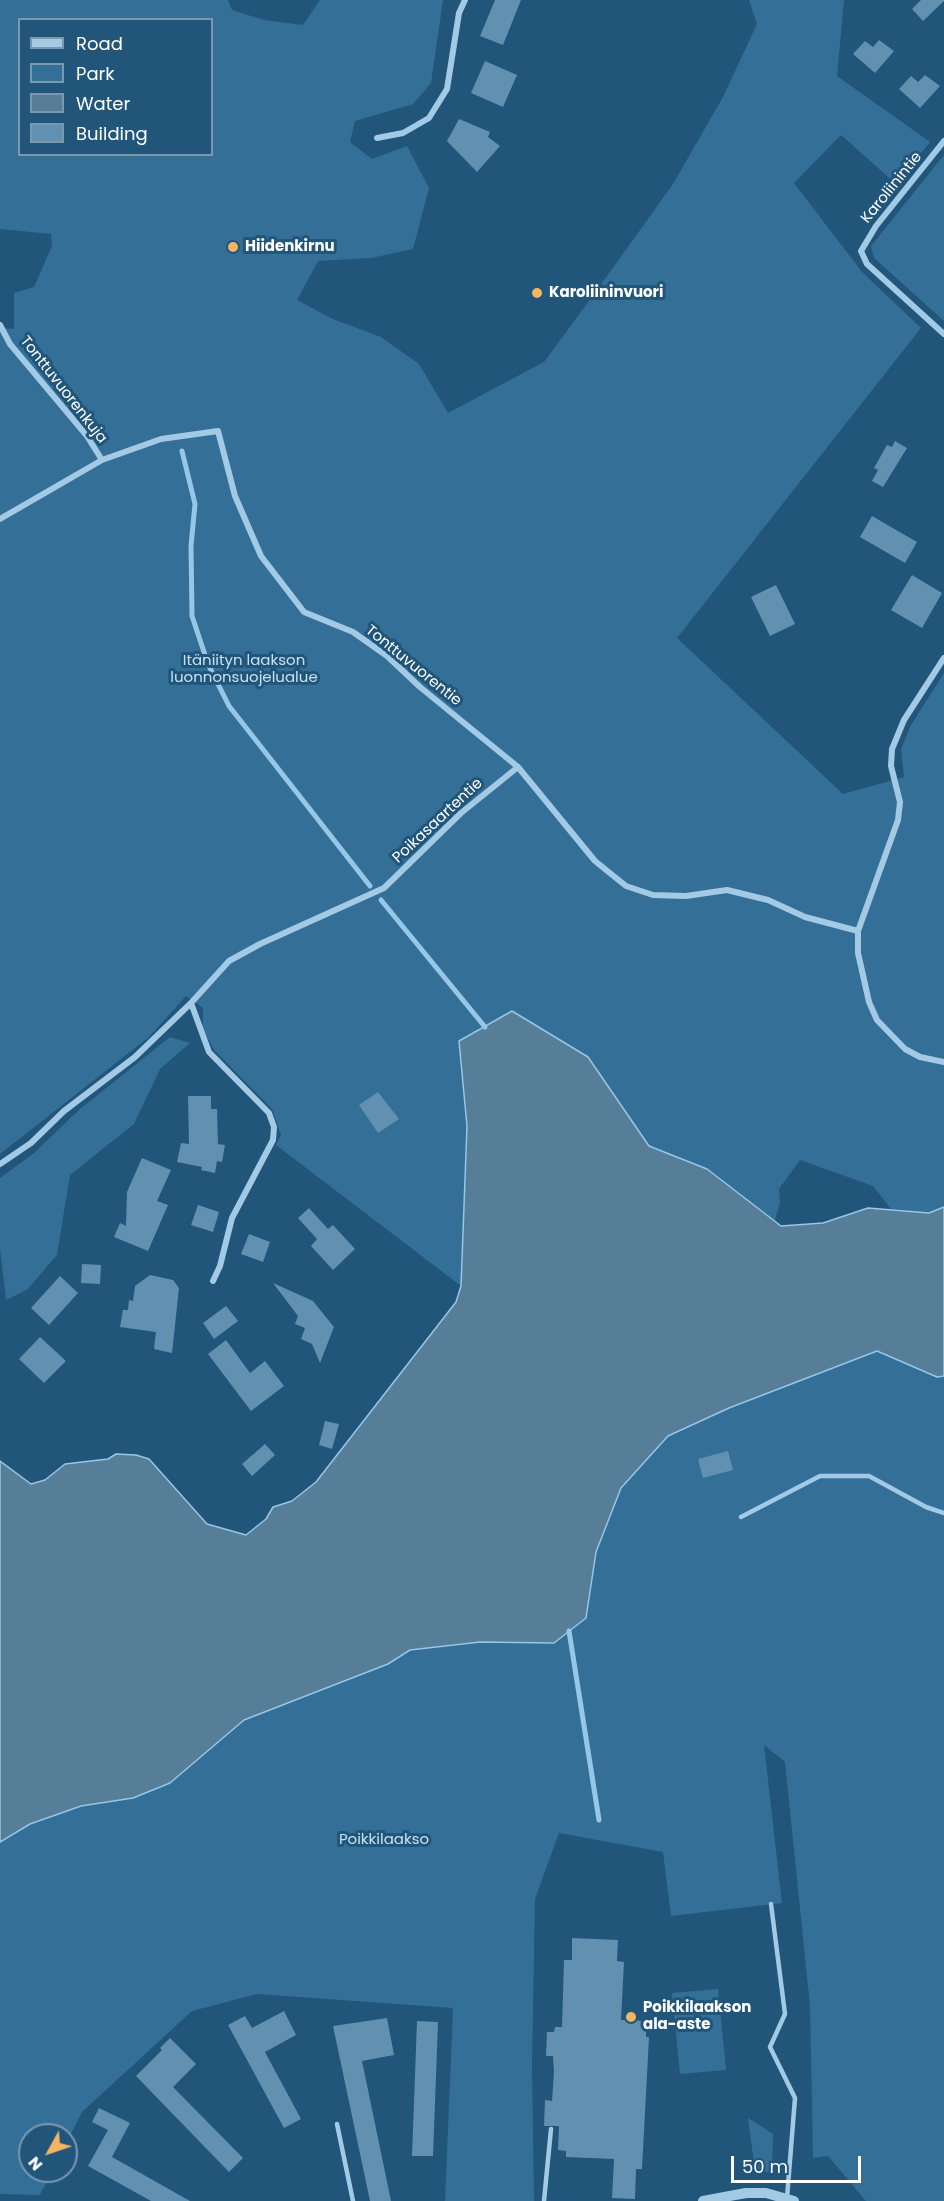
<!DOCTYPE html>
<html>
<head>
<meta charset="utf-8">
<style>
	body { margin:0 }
	#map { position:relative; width:944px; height:2201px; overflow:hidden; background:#21557a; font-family:Poppins,sans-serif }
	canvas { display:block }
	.legend { position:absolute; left:18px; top:18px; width:195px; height:138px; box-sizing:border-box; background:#21557a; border:2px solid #7a99af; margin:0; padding:8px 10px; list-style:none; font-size:18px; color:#fff }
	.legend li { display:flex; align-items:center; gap:12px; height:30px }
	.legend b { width:30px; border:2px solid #7a99af }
	.north { position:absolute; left:18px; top:2123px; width:60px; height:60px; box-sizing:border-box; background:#21557a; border:2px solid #7a99af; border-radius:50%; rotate:230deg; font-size:16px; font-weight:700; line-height:24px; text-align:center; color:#fff }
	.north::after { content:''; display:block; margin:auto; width:21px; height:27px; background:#f2b564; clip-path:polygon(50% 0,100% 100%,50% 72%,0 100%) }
	.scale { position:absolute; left:731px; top:2156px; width:130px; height:27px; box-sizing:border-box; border:3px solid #fff; border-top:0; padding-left:8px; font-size:18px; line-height:21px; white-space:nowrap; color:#fff; -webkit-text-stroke:4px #21557a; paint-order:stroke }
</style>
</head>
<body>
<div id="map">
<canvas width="944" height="2201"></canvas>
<ul class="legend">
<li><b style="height:8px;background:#a2cae5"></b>Road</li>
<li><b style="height:16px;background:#346f98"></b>Park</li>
<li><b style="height:16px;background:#577e99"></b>Water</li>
<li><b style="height:16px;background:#6290b1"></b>Building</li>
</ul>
<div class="north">N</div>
<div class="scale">50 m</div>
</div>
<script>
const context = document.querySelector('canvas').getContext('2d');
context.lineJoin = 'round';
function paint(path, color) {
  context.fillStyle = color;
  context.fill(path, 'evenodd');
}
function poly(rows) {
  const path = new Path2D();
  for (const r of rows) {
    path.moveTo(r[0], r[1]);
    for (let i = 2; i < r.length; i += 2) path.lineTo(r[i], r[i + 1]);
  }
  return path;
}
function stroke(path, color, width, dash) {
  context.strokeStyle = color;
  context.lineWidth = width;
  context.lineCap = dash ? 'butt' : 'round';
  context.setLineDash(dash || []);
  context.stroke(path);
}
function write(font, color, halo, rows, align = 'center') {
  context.font = font + ' Poppins,sans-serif';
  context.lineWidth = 6;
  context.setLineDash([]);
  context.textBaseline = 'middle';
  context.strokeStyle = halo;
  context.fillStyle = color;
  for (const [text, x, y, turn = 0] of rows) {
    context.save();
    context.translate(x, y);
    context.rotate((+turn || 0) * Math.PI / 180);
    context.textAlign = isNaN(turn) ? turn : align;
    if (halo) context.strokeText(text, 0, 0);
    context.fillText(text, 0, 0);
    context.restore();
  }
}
paint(poly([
	[0,0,228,0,232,10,264,20,303,25,320,0,443,0,431,83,413,104,355,121,350,142,372,159,407,146,429,188,413,249,371,258,318,261,297,300,333,319,381,337,419,364,448,413,544,362,597,290,673,184,723,97,757,24,749,0,844,0,837,76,930,142,896,184,841,135,794,183,862,272,921,328,677,638,843,794,904,777,901,749,911,725,944,673,944,1207,929,1213,891,1209,873,1186,800,1160,779,1189,780,1202,775,1220,781,1226,466,1155,461,1286,276,1145,281,1135,272,1109,214,1050,203,1029,203,1008,186,996,149,1037,0,1154,0,328,14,329,14,293,34,287,52,246,51,234,0,229],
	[20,20,212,20,212,154,20,154],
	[944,155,944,321,874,258,871,246],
	[170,1037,190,1043,160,1069,134,1124,70,1175,57,1255,28,1289,6,1300,0,1248,0,1178,34,1153,80,1109],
	[877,1351,937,1377,944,1376,944,2201,866,2201,828,2156,813,2158,810,2006,785,1762,764,1745,782,1903,671,1916,663,1852,559,1833,535,1899,532,2064,534,2201,445,2201,453,2008,257,1994,192,2011,82,2112,66,2144,66,2135,30,2135,30,2171,52,2171,40,2195,0,2194,0,1842,30,1824,81,1806,133,1798,170,1783,244,1720,388,1664,410,1650,480,1642,586,1618,596,1552,621,1488,668,1436,729,1408],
	[718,1989,726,2070,680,2074,672,1993],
	[748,2118,773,2134,772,2167,769,2172,755,2171]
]), '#346f98');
const water = poly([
	[512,1011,588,1057,649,1146,707,1169,781,1226,823,1223,868,1208,929,1213,944,1207,944,1376,937,1377,877,1351,729,1408,668,1436,621,1488,596,1552,586,1618,554,1643,480,1642,410,1650,388,1664,244,1720,170,1783,133,1798,81,1806,30,1824,0,1842,0,1461,31,1484,45,1480,65,1464,108,1459,116,1454,136,1455,149,1459,207,1524,246,1535,266,1519,273,1507,292,1501,316,1482,456,1302,461,1286,467,1126,459,1041,512,1011]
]);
paint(water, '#577e99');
stroke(water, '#96c7e7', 1.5);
stroke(poly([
	[182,451,195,504,191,546,192,616,208,664,229,706,370,886],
	[381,900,485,1027],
	[569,1631,599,1820]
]), '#96c7e7', 5);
paint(poly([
	[495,0,521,0,503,45,480,36],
	[921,0,944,0,944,1,923,21,912,9],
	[879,40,894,51,875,73,853,54,865,41,873,47],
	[485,61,517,75,503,107,471,93],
	[925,75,940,86,920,108,899,89,911,76,918,82],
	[459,119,490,132,488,137,500,146,477,172,447,141],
	[895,441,907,448,883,487,872,481,878,470,874,468,887,445,892,447],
	[872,516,917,542,905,563,860,537],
	[912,575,942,593,922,628,891,610],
	[776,585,795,624,770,636,751,597],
	[378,1092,399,1119,378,1133,359,1105],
	[188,1096,211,1096,211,1109,217,1109,218,1144,225,1145,222,1162,217,1161,215,1173,201,1170,202,1167,177,1162,181,1143,189,1144],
	[142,1158,171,1170,157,1201,168,1205,148,1251,114,1237,120,1223,126,1226,127,1192],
	[198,1205,219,1212,213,1232,191,1225],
	[309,1208,328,1229,333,1225,355,1249,333,1270,311,1246,317,1239,298,1218],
	[249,1234,270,1242,263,1262,241,1254],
	[82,1264,101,1265,100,1284,81,1283],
	[150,1275,173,1280,179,1288,172,1353,154,1349,156,1332,120,1327,123,1310,128,1310,129,1300,133,1301,135,1286],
	[60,1276,78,1293,49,1325,31,1308],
	[273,1283,313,1301,334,1327,320,1363,312,1344,301,1339,305,1328,295,1324,298,1316],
	[226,1306,238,1321,214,1339,203,1323],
	[40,1337,66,1361,44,1383,19,1359],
	[226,1340,250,1373,265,1361,284,1386,251,1411,208,1354],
	[325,1421,339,1424,332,1449,319,1445],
	[265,1444,275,1455,252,1476,242,1464],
	[728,1451,733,1470,703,1478,698,1459],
	[572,1938,618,1940,617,1961,624,1962,621,2020,646,2021,646,2037,649,2037,642,2169,636,2169,635,2199,612,2198,614,2159,566,2157,566,2151,558,2150,559,2126,544,2126,545,2100,552,2101,554,2072,553,2056,546,2056,547,2032,554,2032,555,2027,562,2027,564,1960,572,1960],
	[284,2011,296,2035,265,2052,301,2119,284,2128,228,2025,245,2016,252,2028],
	[387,2018,394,2055,362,2061,391,2201,370,2201,333,2026],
	[417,2021,438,2022,433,2156,412,2156],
	[170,2038,196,2064,173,2087,243,2158,229,2172,136,2076,162,2050,160,2048],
	[99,2108,130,2123,112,2157,190,2201,151,2201,88,2166,108,2130,92,2122]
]), '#6290b1');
stroke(poly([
	[741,1517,820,1476,869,1476,926,1507,944,1513],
	[771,1904,785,2014,770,2047,795,2098,787,2198],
	[337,2124,353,2201],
	[544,2201,551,2129]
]), '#a2cae5', 4.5);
stroke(poly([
	[377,138,403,133,429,118,447,89,459,13,465,0],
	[944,141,876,226,861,251,867,264,944,334],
	[0,325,10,344,87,436,102,460,161,439,218,431,235,496,261,556,304,612,353,632,387,656,420,687,518,767],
	[0,519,102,460],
	[944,658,904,720,892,749,891,766,900,802,898,820,858,931,858,953,869,1002,877,1020,905,1049,920,1057,944,1062],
	[191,1003,209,1052,269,1113,274,1127,273,1140,232,1218,220,1266,213,1281],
	[0,1164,31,1143,64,1111,135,1057,191,1003,229,961,260,944,384,888,461,813,518,767,595,861,626,886,653,895,686,896,727,890,768,900,805,917,858,931]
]), '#a2cae5', 6);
stroke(poly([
	[703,2201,746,2193,766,2193,794,2201]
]), '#a2cae5', 10);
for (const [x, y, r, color] of [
	[233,247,6,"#f2b564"],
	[537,293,6,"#f2b564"],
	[631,2017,6,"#f2b564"]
]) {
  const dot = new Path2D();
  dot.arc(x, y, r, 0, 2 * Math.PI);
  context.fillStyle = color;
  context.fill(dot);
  stroke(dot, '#21557a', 2);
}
write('15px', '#fff', '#21557a', [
	["Karoliinintie",892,188,-51],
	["Tonttuvuorenkuja",63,390,52],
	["Tonttuvuorentie",413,666,39],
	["Poikasaartentie",438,821,-43]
]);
write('bold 15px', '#fff', '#21557a', [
	["Hiidenkirnu",245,247],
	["Karoliininvuori",549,293],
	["Poikkilaakson",643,2008],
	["ala-aste",643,2025]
], 'left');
write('15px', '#c6e1f4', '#21557a', [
	["Itäniityn laakson",244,661],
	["luonnonsuojelualue",244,678],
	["Poikkilaakso",384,1840]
]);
</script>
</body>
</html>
